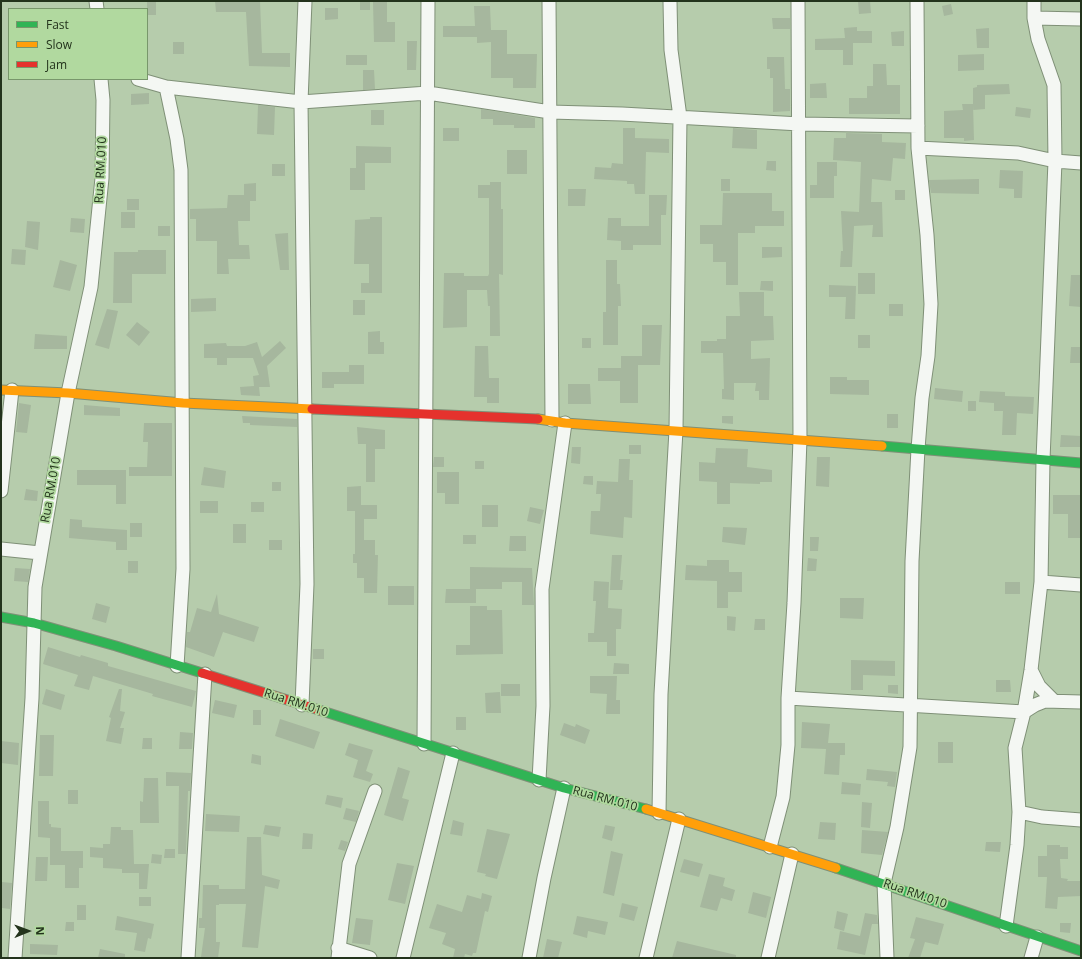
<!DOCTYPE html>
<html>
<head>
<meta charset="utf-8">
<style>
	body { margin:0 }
	#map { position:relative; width:1082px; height:959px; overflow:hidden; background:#b6ccac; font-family:"Open Sans",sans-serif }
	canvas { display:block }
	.frame { position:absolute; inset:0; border:2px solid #23331c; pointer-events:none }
	.legend { position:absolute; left:8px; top:8px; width:140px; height:72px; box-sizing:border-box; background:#b1d99f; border:1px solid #78976b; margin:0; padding:5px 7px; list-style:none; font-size:12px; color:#23331c }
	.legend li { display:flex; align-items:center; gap:8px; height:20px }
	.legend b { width:20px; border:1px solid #78976b }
	.north { position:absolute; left:8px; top:911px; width:40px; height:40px; -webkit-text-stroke:3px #b1d99f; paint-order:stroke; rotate:89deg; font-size:11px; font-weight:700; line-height:16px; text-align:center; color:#23331c }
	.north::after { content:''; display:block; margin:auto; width:14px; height:18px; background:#23331c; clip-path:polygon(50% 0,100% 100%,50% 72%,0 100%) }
</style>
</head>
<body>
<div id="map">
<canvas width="1082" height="959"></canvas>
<div class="frame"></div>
<ul class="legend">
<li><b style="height:5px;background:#30b455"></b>Fast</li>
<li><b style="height:5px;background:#ff9f0a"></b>Slow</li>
<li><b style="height:5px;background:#e5322d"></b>Jam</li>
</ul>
<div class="north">N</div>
</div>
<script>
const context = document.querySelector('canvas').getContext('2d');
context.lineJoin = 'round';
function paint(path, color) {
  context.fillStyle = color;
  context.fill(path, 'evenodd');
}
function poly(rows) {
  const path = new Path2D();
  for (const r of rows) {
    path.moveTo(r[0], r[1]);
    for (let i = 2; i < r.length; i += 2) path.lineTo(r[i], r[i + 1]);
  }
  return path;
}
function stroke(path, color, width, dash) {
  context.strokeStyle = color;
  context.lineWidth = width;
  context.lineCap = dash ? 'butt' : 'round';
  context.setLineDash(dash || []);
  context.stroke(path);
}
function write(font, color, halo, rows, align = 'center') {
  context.font = font + ' "Open Sans",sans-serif';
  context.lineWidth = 3.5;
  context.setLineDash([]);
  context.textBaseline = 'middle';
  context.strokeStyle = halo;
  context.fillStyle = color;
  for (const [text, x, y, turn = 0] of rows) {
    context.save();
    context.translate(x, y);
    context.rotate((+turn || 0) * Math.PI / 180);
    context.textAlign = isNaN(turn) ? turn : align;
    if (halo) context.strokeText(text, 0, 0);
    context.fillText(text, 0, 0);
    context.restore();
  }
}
paint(poly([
	[147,1,156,1,156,15,147,15],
	[215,1,260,1,262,53,290,53,290,67,249,66,246,12,216,12],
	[360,1,370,1,370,10,360,10],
	[858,1,870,1,871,13,859,14],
	[373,2,387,2,387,22,395,22,395,42,374,42],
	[951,4,953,14,944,16,942,6],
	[474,6,490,6,491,30,507,30,507,54,537,54,536,88,513,88,513,78,491,78,491,42,477,43,477,37,443,37,443,26,475,26],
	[325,8,338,8,338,19,325,20],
	[772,18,790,18,790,29,773,29],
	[857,27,857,31,872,31,872,43,853,43,853,65,843,65,843,50,815,50,815,39,845,38,844,28],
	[989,28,989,48,977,48,976,29],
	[904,31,904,46,892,46,891,32],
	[407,41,417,41,416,70,407,70],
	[173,42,184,42,184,54,173,54],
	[984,54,984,70,958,71,958,55],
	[346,55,367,55,367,65,346,65],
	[767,57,784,57,785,89,790,89,790,111,773,112,773,78,770,78,770,69,767,69],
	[873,64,886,64,887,85,900,85,900,114,849,114,849,98,867,98,867,86,873,86],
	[363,70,374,70,375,89,363,90],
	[826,83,827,98,810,98,810,84],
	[1009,84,1010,94,985,95,985,109,973,110,973,88,977,87,977,85],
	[149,93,149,104,131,105,131,94],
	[962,104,973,104,974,140,964,141,964,138,944,138,944,111,963,110],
	[258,105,275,107,274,135,257,134],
	[1016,107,1031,109,1030,118,1015,116],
	[481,109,535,118,535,128,514,128,514,125,493,125,493,119,481,119],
	[371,110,384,110,384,125,371,125],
	[443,128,459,128,459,141,443,141],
	[623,128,635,128,635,138,669,139,669,153,646,152,645,194,635,194,634,184,627,184,627,181,594,179,595,167,611,168,612,163,623,164],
	[733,128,757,130,757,149,732,148],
	[846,133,882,134,882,142,906,143,905,159,893,158,891,181,872,179,871,202,882,202,883,237,872,237,873,225,854,226,852,267,840,267,841,251,843,251,841,211,859,212,861,162,833,160,834,138,846,138],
	[356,146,391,147,391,163,365,163,365,190,350,190,350,168,356,168],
	[507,150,527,150,527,174,507,174],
	[767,161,776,161,776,171,766,170],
	[817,162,837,162,837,176,834,176,834,198,810,198,810,185,817,185],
	[272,164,285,164,285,176,272,176],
	[1000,170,1023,171,1022,198,1014,198,1014,189,999,188],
	[721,179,730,179,730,191,721,191],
	[979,179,979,194,931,193,929,180],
	[490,182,501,182,501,209,503,209,503,275,499,274,500,336,490,336,490,306,488,306,487,290,467,290,467,327,443,328,444,273,464,273,464,276,488,276,489,274,489,198,478,198,478,185,490,185],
	[256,183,256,201,250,201,250,221,238,221,239,245,249,245,250,259,228,259,229,274,217,274,217,241,196,241,196,219,190,219,190,209,227,208,228,195,244,195,244,184],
	[568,189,586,189,585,206,568,206],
	[895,190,905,190,905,200,895,200],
	[723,193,772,193,772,211,784,211,784,226,755,226,755,233,738,233,738,285,726,285,726,262,713,262,713,244,700,244,700,225,722,225],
	[649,195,667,195,666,215,661,215,661,245,633,245,633,250,621,250,621,241,607,240,608,218,621,218,621,226,649,226],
	[127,199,139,199,139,210,127,210],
	[121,212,135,212,135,228,121,228],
	[370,217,382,217,382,293,361,293,361,283,369,283,369,264,354,264,355,220,370,219],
	[71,218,85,219,84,233,70,232],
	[27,221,40,222,38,250,25,247],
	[158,226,170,226,170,236,158,236],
	[288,233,289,270,280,270,275,234],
	[762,247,782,247,782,257,762,258],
	[12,249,26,250,25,265,11,264],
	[138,250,166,250,166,274,132,274,132,303,113,303,114,252,138,252],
	[60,260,77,265,70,291,53,287],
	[606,260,617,260,617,284,620,284,621,306,618,306,618,345,603,345,603,312,606,312],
	[858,273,875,273,875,294,858,294],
	[1071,275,1081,275,1081,307,1069,306],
	[761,281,773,281,773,291,760,290],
	[829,285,856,286,855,319,845,319,846,297,829,297],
	[739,292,764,292,764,316,773,316,774,340,751,341,751,359,770,358,769,400,759,400,759,391,755,391,756,383,734,383,734,400,722,399,722,389,724,389,723,353,701,353,701,341,717,341,717,339,726,339,726,316,740,316],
	[216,298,216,311,191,312,191,299],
	[353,300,365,300,365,315,353,315],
	[889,304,903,304,903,316,889,316],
	[107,309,118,311,109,349,95,345],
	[137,322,150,332,139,346,126,335],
	[642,325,662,325,660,365,638,365,638,403,620,403,620,381,598,381,598,368,621,368,621,356,642,356],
	[380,331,380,342,384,342,384,354,368,354,368,332],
	[35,334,67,336,67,349,34,349],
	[858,335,870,335,870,348,858,348],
	[582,338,591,338,591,348,582,348],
	[280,341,286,348,267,366,270,387,259,387,260,396,241,395,240,387,254,386,253,376,259,375,253,358,227,358,227,365,217,365,217,358,204,358,204,344,226,343,227,346,245,346,257,342,262,357],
	[475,346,488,346,489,378,499,378,499,403,487,403,487,397,474,397],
	[1071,347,1081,347,1081,363,1070,363],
	[349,365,364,365,364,384,334,384,334,388,322,388,322,372,349,372],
	[830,377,847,377,847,380,869,380,869,395,830,394],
	[568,384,590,384,591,404,568,404],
	[935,388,963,391,962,402,934,399],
	[980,391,1005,392,1005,396,1034,397,1033,414,1017,413,1016,435,1002,435,1003,411,994,411,994,403,979,402],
	[968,401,976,401,976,411,968,411],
	[19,403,31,405,27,433,16,432],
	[84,405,120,408,120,416,84,415],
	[887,414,898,414,898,428,887,428],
	[242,416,297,419,297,427,250,425,250,423,243,423],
	[722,416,733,416,733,424,722,423],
	[144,423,172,423,172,476,129,476,129,467,147,467,148,442,143,442],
	[357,427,385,430,385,449,375,449,375,482,366,482,366,444,358,444],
	[1061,435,1081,436,1081,447,1060,447],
	[629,445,641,445,641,454,629,454],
	[572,447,581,447,580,464,571,463],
	[716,448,748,449,747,467,772,470,772,482,760,482,760,484,730,483,730,504,717,504,717,482,699,481,699,462,715,463],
	[434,457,444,457,444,467,433,467],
	[817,457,830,457,829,487,816,486],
	[619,459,630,459,629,480,633,480,632,518,624,517,623,538,590,534,591,511,600,511,601,494,596,494,597,481,618,482],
	[475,461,484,461,484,469,475,469],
	[204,467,226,471,224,488,201,485],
	[77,470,126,470,126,504,116,504,116,485,77,485],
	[437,472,459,472,459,504,445,504,445,493,437,493],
	[584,476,593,476,593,485,583,484],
	[272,482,281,482,281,491,272,491],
	[361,486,361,505,377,505,377,519,364,519,364,540,375,540,375,555,378,555,377,593,364,593,364,578,357,578,357,563,353,563,353,554,355,554,355,511,347,511,347,487],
	[26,489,38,491,37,501,24,500],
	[1053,495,1081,495,1080,538,1068,538,1068,514,1053,514],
	[200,501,218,501,218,513,200,513],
	[251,502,264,502,264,512,251,512],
	[482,505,498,505,498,527,482,527],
	[530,507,544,510,540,524,527,521],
	[70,519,82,520,82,527,127,530,127,550,116,550,116,542,69,538],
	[130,523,142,523,142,537,130,537],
	[233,524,246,524,246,543,233,543],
	[723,527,747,528,745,545,722,542],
	[463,535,476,535,476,544,463,544],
	[510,536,526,536,526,551,509,551],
	[810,537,819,537,818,551,810,551],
	[269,540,282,540,282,550,269,550],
	[612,555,622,555,620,580,623,580,622,590,610,590],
	[808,558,817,559,816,571,807,571],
	[707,560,729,560,729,572,742,572,742,592,728,592,728,608,717,608,717,581,685,580,686,565,707,566],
	[128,561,138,561,138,573,128,573],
	[470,567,532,568,534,605,522,605,522,582,502,582,502,589,470,589],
	[15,568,30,569,28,582,14,581],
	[594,581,609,582,608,608,622,609,621,629,616,629,616,656,607,656,607,642,588,642,588,633,594,633,596,601,593,601],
	[1005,582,1020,582,1020,594,1005,594],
	[388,586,414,586,414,605,388,605],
	[446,589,476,589,476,603,445,603],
	[217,594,219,614,259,627,254,642,223,632,214,657,186,647,187,632,190,632,197,608,211,612],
	[840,598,864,598,863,619,840,618],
	[96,603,110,607,106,623,92,619],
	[470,606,487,606,487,610,502,610,503,654,456,655,456,645,470,645],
	[727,616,736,617,735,631,727,630],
	[755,619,765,619,765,630,754,630],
	[48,647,80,657,81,655,108,663,108,666,196,691,192,707,152,696,153,694,93,676,89,690,74,686,78,675,43,664],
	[313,649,324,649,324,659,313,659],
	[851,660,895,661,895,676,863,675,863,690,851,690],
	[614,663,629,664,629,674,613,674],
	[590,676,617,676,616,700,620,700,620,714,606,714,607,694,590,693],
	[996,680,1010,680,1011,692,996,692],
	[501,684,520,684,520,696,501,696],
	[888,685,898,685,898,694,888,693],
	[46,689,65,695,61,710,42,704],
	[119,689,122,689,120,711,125,712,120,728,124,728,121,744,106,741,111,718,109,717],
	[500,692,501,713,486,713,485,693],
	[215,700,237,705,234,718,212,713],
	[253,710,261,710,261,725,253,725],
	[456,717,466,717,466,730,456,730],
	[280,719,320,732,314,749,275,736],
	[802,722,830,724,828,743,845,743,845,755,840,755,839,775,824,774,826,749,801,748],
	[564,723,575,727,576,724,590,730,585,744,560,735],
	[180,732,193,733,192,749,179,749],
	[40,735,54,735,53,776,39,776],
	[143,738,152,738,152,749,142,749],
	[1,741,19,743,18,765,1,763],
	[938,742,953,742,953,763,938,763],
	[349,743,373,750,366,771,373,774,370,782,353,777,358,760,345,755],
	[252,754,261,756,261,765,251,763],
	[398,767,410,771,402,798,409,800,403,821,384,815],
	[867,769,897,772,895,787,887,786,888,782,866,780],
	[166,772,191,773,190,791,188,791,186,854,178,854,179,786,166,786],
	[144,778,158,778,159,823,140,823,140,801,143,802],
	[842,782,861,784,860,795,841,794],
	[68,790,78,790,78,804,68,804],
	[327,795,343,798,341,808,325,804],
	[38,801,49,801,49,824,51,824,51,827,61,828,61,851,83,851,83,868,79,868,79,888,65,888,65,865,50,865,50,838,38,837],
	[862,802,872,803,870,828,861,827],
	[346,808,359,811,356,822,343,819],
	[206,814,240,816,239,832,205,831],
	[453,820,464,823,462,836,450,834],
	[820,822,836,823,835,840,818,839],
	[265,825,281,827,279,837,263,834],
	[605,825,615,827,612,841,602,838],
	[111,827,121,827,121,830,133,830,134,864,149,864,147,889,139,889,139,873,122,873,122,869,103,868,103,858,90,857,90,847,103,848,103,844,110,844],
	[487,829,510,834,497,879,485,876,486,874,477,872],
	[862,830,888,832,882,855,861,853],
	[303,833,313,834,312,849,302,849],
	[247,837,261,837,262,875,280,880,278,889,265,886,258,948,242,947,246,904,219,904,219,905,216,905,216,942,220,942,218,958,201,957,205,928,199,928,199,918,202,918,203,885,219,885,219,889,245,889],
	[341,840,348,842,345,851,338,849],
	[986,842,1001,842,1000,852,985,851],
	[1047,845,1060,845,1060,847,1068,847,1068,859,1060,859,1061,878,1068,879,1067,881,1081,881,1081,896,1058,897,1057,909,1045,908,1047,877,1038,877,1038,856,1047,856],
	[165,849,175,849,175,858,164,858],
	[611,851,623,854,614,896,603,893],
	[152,854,162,855,161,864,151,863],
	[36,857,48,857,47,881,35,881],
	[684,859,703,864,699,877,680,872],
	[397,863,414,866,405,904,388,900],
	[709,874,725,878,723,886,735,890,732,901,721,898,717,911,700,907],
	[2,882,12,883,10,909,2,908],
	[753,892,771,897,766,918,748,913],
	[482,893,492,896,488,912,485,911,476,953,473,953,472,956,465,954,464,958,453,958,455,949,442,944,446,933,429,928,437,904,462,912,467,895,481,899],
	[139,897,151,897,151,906,139,906],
	[622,903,638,907,634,921,619,917],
	[77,905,86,905,86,920,77,920],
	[837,911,848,914,844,931,834,928],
	[865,913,877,915,878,924,872,924,865,955,837,949,840,931,860,936],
	[117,916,154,924,151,939,148,938,145,952,134,950,137,933,115,930],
	[577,916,608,922,605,935,588,931,587,938,573,934],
	[916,917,944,924,938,945,925,942,920,958,908,958,915,939,910,938],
	[356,918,373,920,370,945,352,943],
	[66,922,74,922,74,931,65,931],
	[1060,923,1071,923,1070,933,1060,932],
	[547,939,562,942,558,958,543,958],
	[677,941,736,955,736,958,672,958],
	[30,944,58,945,57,955,30,954],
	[100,949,125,954,125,958,98,958]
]), '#a6b79e');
const street = poly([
	[96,1,97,9],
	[549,1,552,420],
	[1034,18,1081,19],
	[138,79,166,87,301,102,428,93,550,112,622,114,800,124,918,126],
	[166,87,177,139,181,170,183,569,177,666],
	[918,148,1018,153,1055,161,1081,163],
	[1,491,12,390],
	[1,549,40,553],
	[1041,582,1081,585],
	[1031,670,1039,686,1053,700],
	[788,698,1024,712,1035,705,1045,701,1081,702],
	[302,705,307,584,301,102,305,1],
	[424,744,428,1],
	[539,780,543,706,542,589,565,423],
	[1019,812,1042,817,1081,820],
	[659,813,661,694,676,430,680,117,671,50,670,1],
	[770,847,783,797,788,745,788,698,794,603,800,439,798,1],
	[1006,926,1017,845,1019,812,1015,748,1024,712,1031,670,1041,582,1043,460,1055,161,1054,85,1038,39,1034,18,1034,1],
	[338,948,370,958],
	[15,958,32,698,35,587,68,393,91,287,102,178,103,100,101,79],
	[188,958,205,674],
	[338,958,349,864,375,791],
	[403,958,453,753],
	[529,958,544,878,564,788],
	[646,958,679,819],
	[768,958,792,854],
	[887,958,884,883,897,827,910,747,912,561,918,449,922,398,928,356,931,304,927,235,918,148,917,1],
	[1031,958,1037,937]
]);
const fast = poly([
	[882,446,1081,463],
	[1,617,34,623,116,646,202,673],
	[319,710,564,788,646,809],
	[836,868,1081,951]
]);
const slow = poly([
	[1,390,68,393,183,403,312,409],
	[538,419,565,423,882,446],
	[646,809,836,868]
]);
const jam = poly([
	[312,409,538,419],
	[202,673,319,710]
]);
stroke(street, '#7f9077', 15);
stroke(fast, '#7f9077', 11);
stroke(slow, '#7f9077', 11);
stroke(jam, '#7f9077', 11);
stroke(street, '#f4f7f3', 13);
stroke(fast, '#30b455', 9);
stroke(slow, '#ff9f0a', 9);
stroke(jam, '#e5322d', 9);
write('12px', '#23331c', '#b1d99f', [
	["Rua RM.010",101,170,-87],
	["Rua RM.010",51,490,-80],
	["Rua RM.010",296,703,18],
	["Rua RM.010",605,799,15],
	["Rua RM.010",915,894,19]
]);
</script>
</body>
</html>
